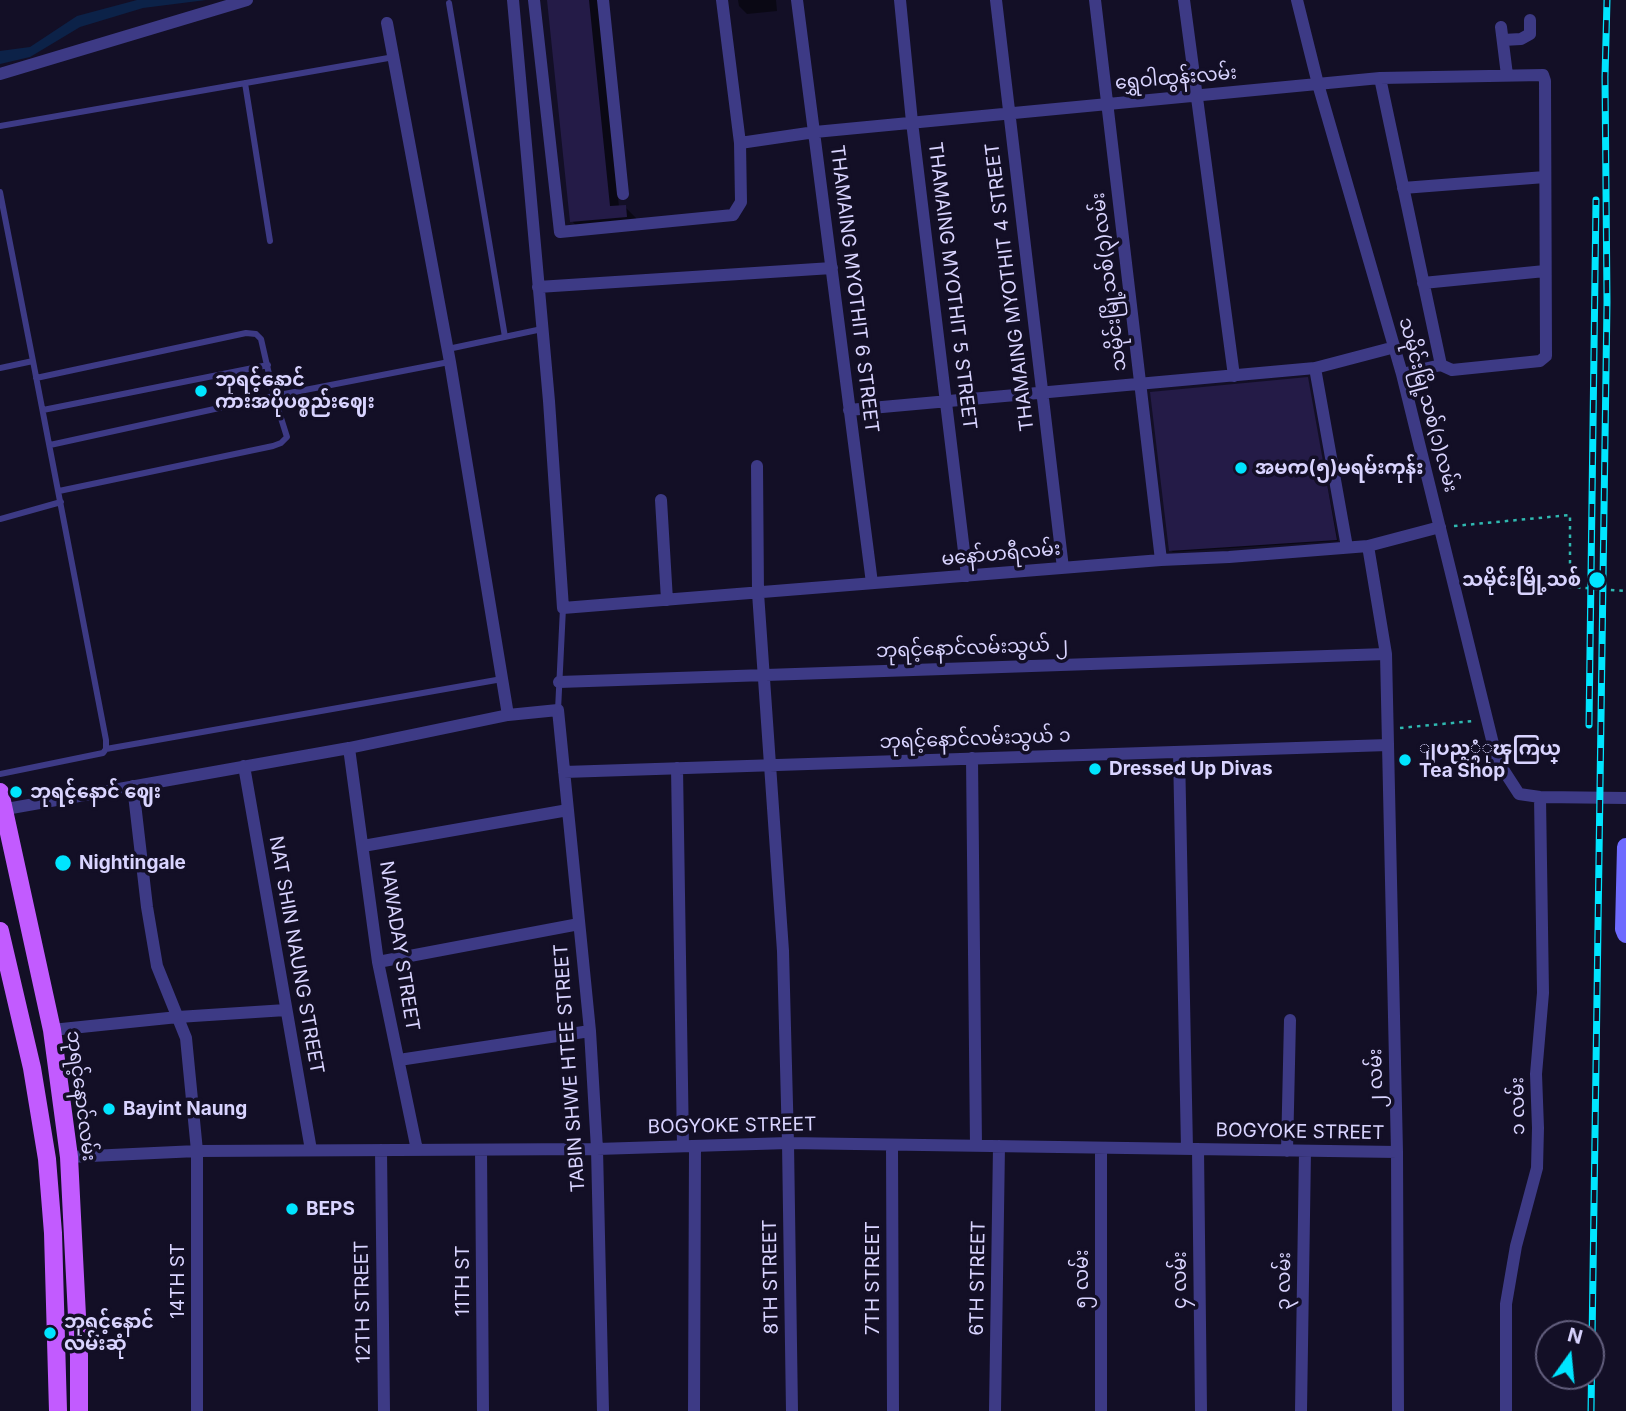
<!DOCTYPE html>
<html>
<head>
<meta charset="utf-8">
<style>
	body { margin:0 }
	#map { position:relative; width:1626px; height:1411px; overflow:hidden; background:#130f26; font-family:Inter,sans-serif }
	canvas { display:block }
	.north { position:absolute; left:1535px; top:1320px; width:70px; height:70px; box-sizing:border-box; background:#130f26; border:2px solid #625e7d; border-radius:50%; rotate:15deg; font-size:19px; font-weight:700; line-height:28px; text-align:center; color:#d9d4ff }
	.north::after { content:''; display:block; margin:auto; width:24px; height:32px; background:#00e5ff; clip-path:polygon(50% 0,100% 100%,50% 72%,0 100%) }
</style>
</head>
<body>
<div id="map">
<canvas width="1626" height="1411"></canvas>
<div class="north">N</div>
</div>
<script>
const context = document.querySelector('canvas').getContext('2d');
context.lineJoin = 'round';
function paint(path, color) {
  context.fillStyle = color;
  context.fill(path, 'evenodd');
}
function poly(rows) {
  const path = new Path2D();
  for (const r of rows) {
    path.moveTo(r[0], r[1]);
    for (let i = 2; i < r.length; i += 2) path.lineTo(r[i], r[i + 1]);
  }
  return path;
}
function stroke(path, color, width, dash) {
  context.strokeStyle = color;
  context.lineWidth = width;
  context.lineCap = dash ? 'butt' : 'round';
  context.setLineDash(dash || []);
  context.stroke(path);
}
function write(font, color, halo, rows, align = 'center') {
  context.font = font + ' Inter,"Noto Sans Myanmar",sans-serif';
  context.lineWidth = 7;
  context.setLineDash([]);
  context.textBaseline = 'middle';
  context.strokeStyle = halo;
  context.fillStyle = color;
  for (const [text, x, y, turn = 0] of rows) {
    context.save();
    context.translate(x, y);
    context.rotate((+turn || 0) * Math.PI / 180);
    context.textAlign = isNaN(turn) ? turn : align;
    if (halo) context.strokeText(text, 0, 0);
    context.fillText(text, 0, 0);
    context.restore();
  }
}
paint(poly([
	[137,0,206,0,143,8,80,27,30,57,0,64,0,51,30,47,77,16]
]), '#0c2248');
paint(poly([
	[549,0,598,0,619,207,625,207,636,218,637,227,583,233,572,221],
	[738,0,776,0,777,11,747,14,739,6],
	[1307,379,1338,541,1173,552,1170,550]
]), '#0007');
paint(poly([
	[547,0,589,0,610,206,626,205,627,217,570,222],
	[1308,377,1337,540,1169,551,1150,392]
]), '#241b47');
stroke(poly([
	[1454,526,1570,515,1570,587,1626,591],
	[1400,728,1473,721]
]), '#2fb8b0', 2.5, [3.5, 5]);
stroke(poly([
	[449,3,505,337],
	[245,83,270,241],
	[0,126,394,57],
	[0,192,33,361],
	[448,349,542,329],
	[0,368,33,361,106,740,106,749,103,753,0,774],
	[36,378,246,333,256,334,261,339,274,396,287,437,281,443,273,446,59,491],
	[43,410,268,365],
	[50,445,274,396,449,362],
	[0,519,61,502],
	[558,710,563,608],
	[106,749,502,679]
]), '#3d3a85', 6);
stroke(poly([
	[513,0,549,401,563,608,1161,560,1229,557,1368,546,1440,527],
	[534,0,560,232,733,215,741,202,740,143,722,0],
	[603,0,623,194],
	[797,0,872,583],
	[900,0,912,122,967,576],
	[996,0,1063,568],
	[1095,0,1161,560],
	[1184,0,1234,376],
	[1297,0,1318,84,1402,374,1497,760,1519,794,1540,797,1626,798],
	[387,23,450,362,508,715],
	[1501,27,1507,75],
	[1503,40,1521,39,1530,34,1530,20],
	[0,74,247,0],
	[1380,78,1441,365],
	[740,143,815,132,1380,78,1543,75,1545,81,1546,356,1540,361,1452,370,1441,365,1402,374],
	[1403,188,1545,177],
	[1423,283,1545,271],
	[538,287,832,268],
	[1315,368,1347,547],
	[849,410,1315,368,1395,347],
	[757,466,758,593,783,951,788,1143,792,1411],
	[661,500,667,600],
	[1368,546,1386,654,1397,1152,1398,1411],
	[559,682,1386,654],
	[349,748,378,962,417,1150],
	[1179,752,1187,1149],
	[972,758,976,1146],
	[244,766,311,1150],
	[677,768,683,1146],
	[564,772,1388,745],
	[133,786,147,907,157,966,186,1038,197,1151,197,1411],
	[0,810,349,748,508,715,558,710,590,1031,597,1149,603,1411],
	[363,846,568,810],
	[378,962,579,924],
	[52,1030,178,1017,286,1010],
	[399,1060,590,1031],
	[892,1145,893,1411],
	[1198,1149,1201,1411],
	[381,1150,384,1411],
	[481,1150,483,1411],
	[1287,1151,1290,1020],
	[69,1157,197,1151,597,1149,788,1143,1397,1152],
	[694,1411,695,1146],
	[995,1411,999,1146],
	[1101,1411,1101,1148],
	[1301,1411,1305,1151],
	[1506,1411,1506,1304,1516,1246,1537,1168,1538,1128,1536,1074,1543,993,1540,797]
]), '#3d3a85', 12);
stroke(poly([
	[1626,847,1624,929,1626,934]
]), '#6f6bff', 18);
stroke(poly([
	[0,792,52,1030,69,1157,79,1356,79,1411],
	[0,931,32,1068,47,1159,53,1233,58,1411]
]), '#c25bff', 18);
const rail = poly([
	[1589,725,1596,200],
	[1591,1411,1607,302,1605,77,1607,0]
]);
stroke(rail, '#00e5ff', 7);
stroke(rail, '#130f26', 4.5, [13]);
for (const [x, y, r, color] of [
	[201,391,7,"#00e5ff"],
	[1241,468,7,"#00e5ff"],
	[1597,580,9,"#00e5ff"],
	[1405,760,7,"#00e5ff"],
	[1095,769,7,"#00e5ff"],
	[16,792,7,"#00e5ff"],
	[63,863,9,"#00e5ff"],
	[109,1109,7,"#00e5ff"],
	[292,1209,7,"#00e5ff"],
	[50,1333,7,"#00e5ff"]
]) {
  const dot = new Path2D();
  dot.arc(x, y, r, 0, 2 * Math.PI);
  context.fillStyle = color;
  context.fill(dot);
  stroke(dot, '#130f26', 2.5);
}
write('19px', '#d9d4ff', '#130f26', [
	["ရွှေဝါထွန်းလမ်း",1176,78,-5],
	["သမိုင်းမြို့သစ်(၃)လမ်း",1109,282,-97],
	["THAMAING MYOTHIT 5 STREET",952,286,83],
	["THAMAING MYOTHIT 4 STREET",1010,287,-97],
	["THAMAING MYOTHIT 6 STREET",854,289,83],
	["သမိုင်းမြို့သစ်(၁)လမ်း",1428,405,75],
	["မနော်ဟရီလမ်း",1001,554,-5],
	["ဘုရင့်နောင်လမ်းသွယ် ၂",972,648,-2],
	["ဘုရင့်နောင်လမ်းသွယ် ၁",975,739,-2],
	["NAWADAY STREET",399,946,81],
	["NAT SHIN NAUNG STREET",296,955,80],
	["TABIN SHWE HTEE STREET",570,1068,-94],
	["၂ လမ်း",1376,1078,-91],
	["ဘုရင့်နောင်လမ်း",81,1096,83],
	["၁ လမ်း",1518,1106,-91],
	["BOGYOKE STREET",732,1126,-1],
	["BOGYOKE STREET",1300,1132,1],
	["8TH STREET",771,1277,-91],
	["7TH STREET",873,1278,-90],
	["6TH STREET",978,1278,-89],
	["၅ လမ်း",1082,1279,-90],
	["၄ လမ်း",1180,1280,-90],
	["14TH ST",178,1281,-90],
	["11TH ST",463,1281,-90],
	["၃ လမ်း",1284,1281,-89],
	["12TH STREET",363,1302,-91]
]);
write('bold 19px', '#d9d4ff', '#130f26', [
	["ဘုရင့်နောင်",215,380],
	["ကားအပိုပစ္စည်းဈေး",215,402],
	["အမက(၅)မရမ်းကုန်း",1255,468],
	["သမိုင်းမြို့သစ်",1581,580,"right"],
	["ျပည့္စံုၾကြယ္",1419,749],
	["Tea Shop",1419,771],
	["Dressed Up Divas",1109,769],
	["ဘုရင့်နောင် ဈေး",30,792],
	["Nightingale",79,863],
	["Bayint Naung",123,1109],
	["BEPS",306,1209],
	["ဘုရင့်နောင်",64,1322],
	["လမ်းဆုံ",64,1344]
], 'left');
</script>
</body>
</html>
